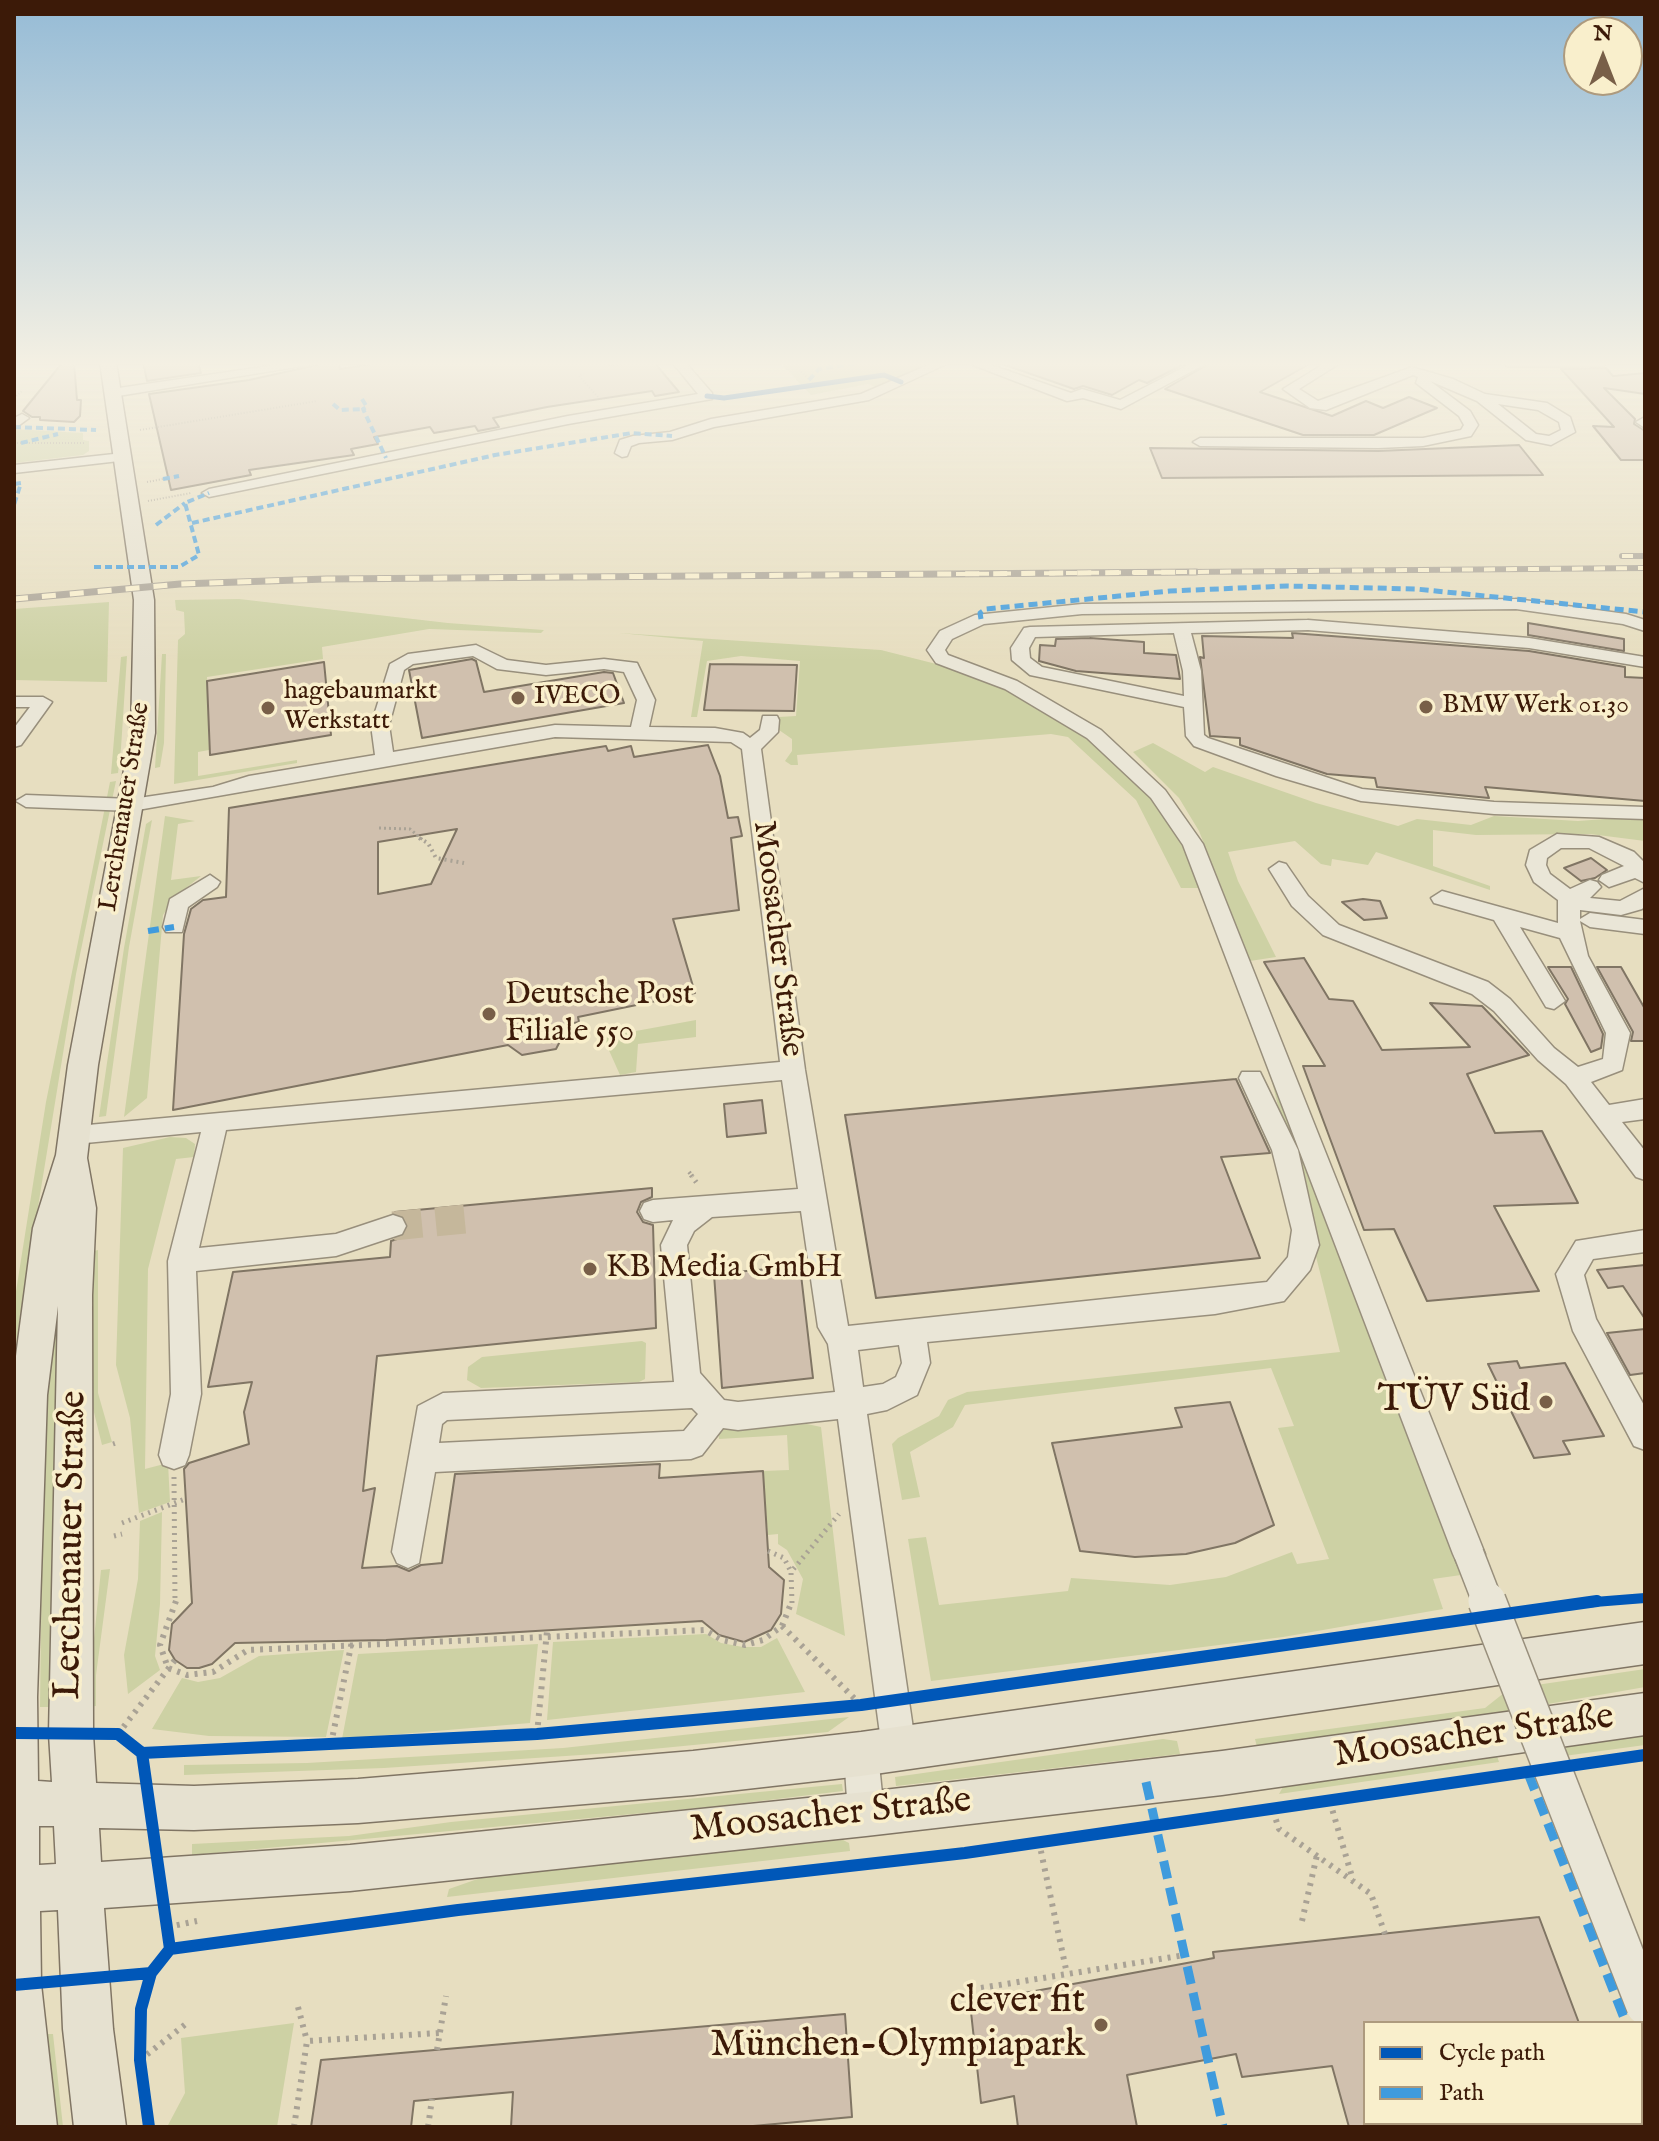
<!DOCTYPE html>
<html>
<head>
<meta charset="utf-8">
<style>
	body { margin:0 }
	#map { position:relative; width:1659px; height:2141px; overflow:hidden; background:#e7dec0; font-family:"IM FELL English",serif }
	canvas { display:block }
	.frame { position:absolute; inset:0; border:16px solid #3c1a08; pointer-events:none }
	.legend { position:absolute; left:1363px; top:2021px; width:280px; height:104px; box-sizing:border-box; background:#f9efcc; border:2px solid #ad9a7e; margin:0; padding:10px 14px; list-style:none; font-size:24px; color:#3c1a08 }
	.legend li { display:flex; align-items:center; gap:16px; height:40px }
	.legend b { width:40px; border:2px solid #ad9a7e }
	.north { position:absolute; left:1563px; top:16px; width:80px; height:80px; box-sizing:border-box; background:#f9efcc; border:2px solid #ad9a7e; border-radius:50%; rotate:0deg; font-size:22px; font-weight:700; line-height:32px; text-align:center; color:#3c1a08 }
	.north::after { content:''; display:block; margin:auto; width:28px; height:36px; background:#785f48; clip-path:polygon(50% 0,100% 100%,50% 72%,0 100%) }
</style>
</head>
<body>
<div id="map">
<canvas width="1659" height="2141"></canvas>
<div class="frame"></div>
<ul class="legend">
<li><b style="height:10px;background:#0057b8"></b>Cycle path</li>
<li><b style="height:10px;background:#3f9bdd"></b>Path</li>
</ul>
<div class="north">N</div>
</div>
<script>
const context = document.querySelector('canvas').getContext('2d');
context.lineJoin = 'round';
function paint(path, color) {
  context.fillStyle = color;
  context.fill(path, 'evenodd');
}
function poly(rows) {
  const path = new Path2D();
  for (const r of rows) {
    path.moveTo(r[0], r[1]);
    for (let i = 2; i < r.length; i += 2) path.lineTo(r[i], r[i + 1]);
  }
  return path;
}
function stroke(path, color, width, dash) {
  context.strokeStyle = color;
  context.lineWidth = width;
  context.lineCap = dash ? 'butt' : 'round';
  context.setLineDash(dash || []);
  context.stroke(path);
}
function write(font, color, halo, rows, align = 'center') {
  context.font = font + ' "IM FELL English",serif';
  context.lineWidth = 7;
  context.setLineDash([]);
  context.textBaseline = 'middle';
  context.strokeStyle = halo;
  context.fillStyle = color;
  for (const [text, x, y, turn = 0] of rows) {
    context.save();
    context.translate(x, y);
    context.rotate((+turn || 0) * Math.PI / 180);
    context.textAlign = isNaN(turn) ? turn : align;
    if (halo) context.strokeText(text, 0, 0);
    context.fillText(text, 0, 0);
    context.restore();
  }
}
paint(poly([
	[934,362,874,387,869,384,811,395,780,363],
	[14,429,83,433,83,440,89,441,89,451,83,455,14,463],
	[239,599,448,623,544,630,541,633,429,629,322,647,323,659,207,677,209,750,198,752,198,776,297,760,297,763,174,784,178,640,185,634,184,612,176,610,175,600],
	[109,602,107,682,14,680,14,609],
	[619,633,881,650,952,668,1024,697,1087,735,1155,801,1190,855,1203,888,1181,888,1136,800,1068,737,1051,734,797,755,798,765,791,765,785,761,792,751,792,739,779,730,779,717,796,716,800,661,741,656,707,661,697,717,691,717,703,641],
	[162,654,166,654,164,743,160,767,155,768],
	[127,656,121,748,118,773,111,774,121,657],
	[1153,743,1205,772,1213,767,1316,803,1398,826,1417,819,1471,825,1494,816,1578,821,1645,816,1645,841,1590,834,1476,835,1433,830,1433,866,1490,886,1490,890,1376,852,1368,865,1332,859,1331,866,1321,864,1295,841,1228,852,1238,881,1276,957,1250,961,1199,831,1179,798,1133,752],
	[116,781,76,974,14,1354,14,1304,46,1102,110,782],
	[165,816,195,821,178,824,171,880,201,876,176,896,163,915,147,1098,124,1117],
	[152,820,129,947,106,1116,99,1117,124,948,146,824],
	[696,1020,696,1037,638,1044,636,1072,620,1075,603,1037],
	[1268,1066,1461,1575,1433,1579,1443,1609,1283,1637,931,1681,908,1539,926,1537,939,1605,1068,1591,1071,1578,1170,1585,1226,1577,1292,1552,1297,1564,1329,1559,1278,1428,1294,1426,1271,1368,965,1405,953,1427,910,1452,920,1497,902,1500,892,1444,898,1438,939,1416,948,1400,967,1392,1340,1352],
	[170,1137,186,1138,195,1144,194,1157,176,1159,148,1269,145,1469,168,1463,170,1502,139,1513,130,1418,116,1365,123,1148],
	[98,1250,98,1393,112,1442,102,1445,90,1396,90,1252],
	[62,1285,52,1530,51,1707,40,1707,44,1385,46,1352],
	[642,1341,646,1343,645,1379,639,1382,481,1388,467,1380,468,1367,482,1357],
	[807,1424,821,1427,845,1636,796,1614,803,1579,787,1550,778,1544,778,1534,768,1535,763,1471,789,1470,787,1435,719,1439,718,1428],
	[162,1512,160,1604,155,1656,160,1670,128,1694,124,1655,138,1579,140,1521],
	[110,1569,96,1675,96,1706,87,1707,101,1570],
	[706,1634,721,1643,743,1647,761,1647,777,1638,805,1692,547,1720,553,1642],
	[538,1644,530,1723,342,1739,358,1654],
	[344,1650,326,1737,209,1736,152,1729,182,1678,198,1682,220,1678,259,1656],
	[1645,1669,1645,1687,1491,1714,1257,1747,1255,1739,1485,1708,1509,1689],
	[849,1717,828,1732,611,1753,384,1768,184,1775,184,1765,307,1763,563,1748],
	[1645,1735,1645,1745,1564,1756,1560,1747],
	[1163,1739,1177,1741,1180,1754,896,1786,895,1777],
	[1495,1750,1499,1762,1279,1794,1284,1785],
	[842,1784,843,1791,719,1806,192,1855,192,1844,349,1836,451,1822],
	[843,1840,849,1843,850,1851,447,1897,449,1889,489,1875],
	[294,2023,277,2127,167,2127,185,2093,181,2038],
	[39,2034,53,2034,63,2127,50,2127]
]), '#cdd1a4');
const building = poly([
	[63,362,74,362,77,400,81,400,80,416,74,422,40,420,40,417,32,417,23,411,63,362],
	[143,362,198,362,201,373,147,381,143,362],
	[330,362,339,362,340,369,387,362,606,362,609,365,654,362,679,392,655,396,652,391,547,407,493,418,499,427,478,431,475,426,434,433,430,427,374,437,378,444,351,449,354,455,249,470,251,475,171,490,149,394,249,380,330,362],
	[1005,362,1188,362,1147,383,1139,380,1112,395,1083,386,1074,389,1005,365,1005,362],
	[1212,362,1313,362,1260,392,1332,416,1366,401,1383,408,1409,397,1437,408,1374,435,1303,435,1165,389,1212,362],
	[1606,368,1613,376,1645,373,1645,394,1604,388,1635,419,1634,424,1645,431,1645,460,1621,460,1593,426,1614,427,1561,369,1606,368],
	[1519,445,1543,475,1162,478,1150,448,1378,451,1519,445],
	[1528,623,1624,639,1624,651,1528,635,1528,623],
	[1292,633,1529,651,1625,667,1625,677,1645,678,1645,801,1485,787,1489,798,1377,787,1375,778,1327,774,1240,745,1240,738,1210,736,1200,657,1204,658,1202,636,1293,638,1292,633],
	[1090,638,1144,642,1144,653,1176,655,1180,679,1076,671,1039,661,1040,645,1055,646,1056,639,1090,638],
	[472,659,476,661,484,692,604,672,613,673,624,703,422,738,409,670,472,659],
	[324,662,331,735,210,755,207,681,324,662],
	[710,664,797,665,794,711,704,710,710,664],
	[708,745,720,776,728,818,738,817,742,836,731,838,739,910,673,919,695,993,578,1017,579,1022,569,1024,556,1049,522,1055,508,1045,173,1110,184,934,191,909,203,900,226,897,229,808,606,746,608,751,631,746,634,757,708,745],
	[457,829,431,884,378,894,378,842,457,829],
	[1591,858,1607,870,1595,878,1581,881,1564,868,1591,858],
	[1363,899,1380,901,1387,918,1364,920,1342,902,1363,899],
	[1304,958,1329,999,1353,1001,1382,1050,1470,1047,1430,1003,1482,1006,1529,1055,1467,1074,1495,1133,1542,1131,1578,1203,1494,1206,1539,1291,1427,1301,1394,1229,1364,1230,1303,1066,1325,1066,1264,962,1304,958],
	[1548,967,1571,967,1603,1034,1601,1048,1591,1052,1565,1004,1568,999,1548,967],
	[1597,967,1621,967,1645,1009,1645,1041,1631,1041,1633,1032,1597,967],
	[1236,1079,1270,1153,1221,1157,1260,1258,876,1298,845,1115,1236,1079],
	[762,1100,766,1133,727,1137,724,1104,762,1100],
	[652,1188,652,1197,641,1202,637,1212,643,1222,653,1225,656,1328,377,1356,363,1491,375,1488,362,1568,397,1566,409,1571,421,1565,442,1563,455,1474,660,1464,659,1478,763,1471,769,1567,784,1580,781,1614,771,1630,744,1642,719,1635,702,1621,386,1640,235,1643,212,1664,199,1668,187,1668,175,1660,169,1650,172,1624,192,1603,184,1469,189,1463,249,1444,244,1412,252,1382,208,1387,233,1272,390,1257,391,1241,403,1237,409,1227,405,1217,395,1212,652,1188],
	[1645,1265,1645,1319,1623,1286,1608,1288,1597,1270,1645,1265],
	[800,1266,813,1378,722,1388,714,1274,800,1266],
	[1645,1329,1645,1373,1630,1375,1607,1333,1645,1329],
	[1517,1361,1520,1368,1565,1363,1604,1436,1563,1441,1570,1454,1534,1458,1488,1364,1517,1361],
	[1230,1402,1274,1525,1235,1543,1186,1554,1135,1557,1080,1551,1052,1443,1182,1427,1175,1408,1230,1402],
	[1539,1917,1579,2023,1365,2023,1365,2127,1349,2127,1332,2066,1242,2077,1236,2054,1127,2075,1137,2127,1018,2127,1014,2096,981,2103,970,2003,1214,1958,1213,1952,1539,1917],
	[845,2014,852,2117,742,2127,511,2127,513,2092,414,2101,411,2127,311,2127,321,2060,845,2014]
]);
paint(building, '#d0c0ae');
stroke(building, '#807564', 2);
stroke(poly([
	[393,1226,475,1218]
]), '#c5b79b', 29, [29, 14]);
const minor = poly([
	[296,362,327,362,112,397,105,393,112,389,296,362],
	[672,362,685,362,712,393,712,399,568,424,209,497,202,493,209,489,568,416,698,394,672,362],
	[935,362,951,362,869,400,714,427,672,440,639,443,631,446,627,456,622,457,615,453,620,440,633,436,670,432,711,419,861,394,935,362],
	[965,362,983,362,1071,393,1082,389,1120,400,1194,362,1209,362,1121,409,1083,398,1067,401,965,362],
	[1327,362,1342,362,1299,389,1318,401,1412,367,1453,379,1485,394,1547,403,1570,417,1575,432,1551,445,1526,440,1477,401,1430,381,1470,411,1478,425,1471,436,1423,446,1378,448,1200,446,1193,442,1200,438,1423,438,1461,430,1464,425,1459,416,1416,383,1418,377,1413,375,1326,410,1310,408,1283,389,1327,362],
	[1498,404,1538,410,1559,422,1561,430,1549,436,1536,434,1498,404],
	[1501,362,1609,362,1603,366,1507,366,1501,362],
	[22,414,29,418,14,429,14,418,22,414],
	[1643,418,1645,418,1645,428,1636,422,1643,418],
	[123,453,130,457,128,460,14,473,14,465,123,453],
	[1516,599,1626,614,1645,620,1645,631,1623,624,1516,609,1082,614,984,624,952,639,945,650,948,655,1017,681,1101,730,1165,790,1203,844,1485,1554,1480,1565,1469,1570,1458,1565,1453,1554,1183,845,1151,798,1087,738,1005,689,936,663,927,650,940,631,975,615,1082,604,1516,599],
	[1308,620,1529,638,1645,657,1645,667,1529,648,1308,630,1191,633,1201,671,1204,735,1208,738,1362,789,1494,802,1645,807,1645,819,1494,814,1361,801,1276,776,1194,746,1186,736,1184,707,1030,675,1012,660,1011,648,1024,628,1030,627,1308,620],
	[1174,633,1183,671,1184,696,1042,667,1030,658,1029,648,1035,637,1174,633],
	[476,645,507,660,546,665,604,659,637,663,655,700,649,727,715,728,743,733,750,738,760,730,763,716,777,716,779,720,778,732,761,749,805,1070,848,1326,1267,1282,1288,1257,1292,1230,1272,1150,1239,1078,1242,1072,1260,1072,1298,1150,1319,1245,1310,1270,1284,1301,1215,1314,927,1342,930,1363,917,1395,887,1410,867,1414,916,1749,911,1761,899,1766,887,1761,882,1749,838,1419,738,1430,723,1428,702,1455,691,1459,435,1472,419,1563,408,1568,397,1563,392,1552,418,1406,443,1393,674,1382,661,1245,673,1220,653,1222,644,1219,640,1211,644,1203,653,1200,798,1189,782,1080,226,1130,199,1248,336,1234,393,1215,402,1218,406,1226,402,1234,336,1256,196,1271,201,1394,189,1455,185,1465,174,1469,163,1465,159,1455,171,1394,168,1261,201,1132,75,1144,66,1141,62,1134,66,1127,780,1062,742,749,731,742,555,737,132,811,26,807,16,801,26,795,132,799,213,787,249,776,375,755,371,725,390,664,408,654,476,645],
	[473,656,497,669,546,675,604,669,624,672,637,700,631,727,555,725,393,752,389,725,404,670,413,664,473,656],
	[801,1211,818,1327,828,1344,835,1392,738,1402,724,1400,700,1373,687,1245,694,1231,712,1217,801,1211],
	[899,1345,902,1363,896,1377,883,1384,863,1387,858,1350,899,1345],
	[692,1408,698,1414,684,1431,439,1443,442,1424,447,1420,692,1408],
	[14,697,43,697,52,702,21,745,14,747,14,728,30,707,14,707,14,697],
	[1557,834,1599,837,1634,852,1645,863,1645,883,1635,878,1609,887,1599,880,1602,875,1624,866,1589,848,1561,848,1547,858,1546,865,1550,874,1570,889,1590,880,1597,882,1601,887,1590,898,1620,901,1645,888,1645,906,1642,909,1621,915,1580,910,1580,919,1590,913,1645,920,1645,934,1590,927,1580,921,1588,956,1630,1033,1622,1070,1591,1082,1609,1105,1645,1099,1645,1119,1622,1122,1645,1151,1645,1180,1636,1177,1566,1084,1538,1060,1494,1011,1472,994,1323,935,1292,906,1269,869,1279,862,1286,864,1308,896,1339,925,1488,982,1510,999,1554,1048,1578,1067,1603,1059,1606,1033,1560,938,1520,927,1565,1001,1554,1009,1546,1007,1494,920,1434,903,1431,898,1442,891,1558,923,1558,900,1534,882,1526,865,1530,850,1557,834],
	[210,875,220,882,217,887,188,907,182,932,166,932,163,927,170,899,210,875],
	[1645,1230,1645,1252,1593,1259,1584,1275,1596,1319,1645,1407,1645,1450,1634,1446,1573,1331,1556,1274,1576,1241,1645,1230],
	[861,1737,873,1742,878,1754,884,1814,879,1827,866,1832,853,1827,848,1814,844,1754,849,1742,861,1737]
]);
const major = poly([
	[100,362,116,362,154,600,155,733,98,1065,87,1158,96,1208,92,1295,93,1734,96,1783,194,1786,358,1779,693,1751,861,1732,1645,1622,1645,1664,861,1776,693,1795,358,1823,194,1830,99,1828,101,1862,350,1845,866,1792,1222,1751,1645,1693,1645,1735,1222,1795,866,1836,350,1891,104,1908,113,2029,126,2127,74,2127,63,2029,58,1910,40,1911,41,1984,57,2127,14,2127,14,1371,33,1228,56,1155,68,1065,131,733,134,600,100,362],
	[58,1306,49,1734,52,1782,38,1781,37,1697,47,1395,58,1306],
	[39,1826,54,1826,56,1864,39,1865,39,1826]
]);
stroke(minor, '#988f7c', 3);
stroke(major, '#807564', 3);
stroke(poly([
	[800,362,795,365,814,385],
	[584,373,579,376,599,398],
	[14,398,22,391],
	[140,430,317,401],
	[14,443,84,443],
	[147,482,163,479],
	[148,501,191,493]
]), '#a9a295', 2, [1, 2]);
stroke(poly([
	[379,828,410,829,423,840]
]), '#a9a295', 3, [2, 3]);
stroke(poly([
	[419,838,428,843,436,858,464,863],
	[689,1172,693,1177]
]), '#a9a295', 4, [2, 4]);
stroke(poly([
	[691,1175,699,1186],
	[113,1444,119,1442],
	[174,1477,175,1603],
	[122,1523,185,1499],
	[114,1536,122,1534],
	[768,1551,784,1558,791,1572],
	[792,1603,791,1572,839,1514]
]), '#a9a295', 5, [2, 5]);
stroke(poly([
	[176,1601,160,1645,168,1668,187,1675,213,1672,248,1650,705,1630,722,1640,745,1645,763,1640,782,1626,792,1601],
	[782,1626,861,1705],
	[118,1734,175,1660],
	[537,1734,547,1631],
	[331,1744,352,1641],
	[1330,1802,1353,1880],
	[1273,1811,1279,1829,1371,1894,1385,1934],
	[1039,1842,1067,1974],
	[1302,1921,1317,1855],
	[168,1927,197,1921],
	[981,1988,1185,1955],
	[298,2007,307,2041],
	[437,2050,446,1996],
	[140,2060,187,2023],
	[294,2127,307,2041,440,2033],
	[428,2127,432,2099]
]), '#a9a295', 6, [3, 6]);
paint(minor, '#eae6d7');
paint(major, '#e6e1d0');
const railFar1 = poly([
	[1622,556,1645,556],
	[956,574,1645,568]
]);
const rail = poly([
	[14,599,180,584,326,579,1196,572]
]);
stroke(railFar1, '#a9a295', 6);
stroke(rail, '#a9a295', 7);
stroke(railFar1, '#f9efcc', 4, [11]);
stroke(rail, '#f9efcc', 5, [14]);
const minorBridgeFar1 = poly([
	[1469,1554,1488,1603]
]);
const minorBridge = poly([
	[1487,1601,1645,2006]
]);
stroke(minorBridgeFar1, '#988f7c', 32, []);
stroke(minorBridge, '#988f7c', 40, []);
stroke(minorBridgeFar1, '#eae6d7', 29);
stroke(minorBridge, '#eae6d7', 37);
stroke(poly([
	[809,380,819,369,864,362],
	[362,399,367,407,363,409,386,458],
	[333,404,340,410,363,409],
	[14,427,96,430],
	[21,443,58,434],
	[163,479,179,476],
	[14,484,21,483,14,505],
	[192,523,495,455,632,433,672,436],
	[156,525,185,503],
	[94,567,179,567,199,555,185,503,209,493]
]), '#3f9bdd', 4, [7, 4]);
stroke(poly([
	[981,619,980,613,986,609,1170,591,1287,586,1416,589,1645,612]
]), '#3f9bdd', 5, [9, 5]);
stroke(poly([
	[148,931,174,927]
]), '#3f9bdd', 6, [11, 6]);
stroke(poly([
	[1528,1773,1626,2023],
	[1146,1782,1223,2127],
	[1641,2061,1645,2071]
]), '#3f9bdd', 9, [18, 9]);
stroke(poly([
	[707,396,724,398,884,375,901,382]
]), '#0057b8', 5);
stroke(poly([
	[1582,1603,1645,1598]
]), '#0057b8', 10);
stroke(poly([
	[14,1733,118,1734,142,1753,537,1734,861,1705,1597,1601],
	[142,1753,170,1949],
	[14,1985,151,1973],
	[149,2127,140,2060,141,2009,151,1973,170,1949,458,1910,965,1853,1645,1755]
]), '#0057b8', 12);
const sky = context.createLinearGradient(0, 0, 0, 662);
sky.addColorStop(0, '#95bbd6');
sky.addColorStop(0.55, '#f4f0e3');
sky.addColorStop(1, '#f4f0e300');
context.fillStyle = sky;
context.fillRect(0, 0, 1659, 662);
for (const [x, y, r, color] of [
	[518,698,8,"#785f48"],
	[1426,707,8,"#785f48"],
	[268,708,8,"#785f48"],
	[489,1014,8,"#785f48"],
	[590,1269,8,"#785f48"],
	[1546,1402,8,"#785f48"],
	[1101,2025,8,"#785f48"]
]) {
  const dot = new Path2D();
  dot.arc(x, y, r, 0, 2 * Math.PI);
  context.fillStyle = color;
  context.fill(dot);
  stroke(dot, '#f9efcc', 3);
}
write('26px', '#3c1a08', '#f9efcc', [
	["hagebaumarkt",284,693],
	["Werkstatt",284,723],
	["IVECO",534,698],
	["BMW Werk 01.30",1442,707]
], 'left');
write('26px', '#3c1a08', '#f9efcc', [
	["Lerchenauer Straße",126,807,-81]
]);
write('32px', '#3c1a08', '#f9efcc', [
	["Moosacher Straße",776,939,83]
]);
write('32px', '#3c1a08', '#f9efcc', [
	["Deutsche Post",505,996],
	["Filiale 550",505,1033],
	["KB Media GmbH",606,1269]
], 'left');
write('38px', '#3c1a08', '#f9efcc', [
	["TÜV Süd",1530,1402],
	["clever fit",1085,2003],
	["München-Olympiapark",1085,2047]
], 'right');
write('38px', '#3c1a08', '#f9efcc', [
	["Lerchenauer Straße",73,1545,-89],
	["Moosacher Straße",1474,1738,-8],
	["Moosacher Straße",831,1817,-6]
]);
</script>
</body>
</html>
